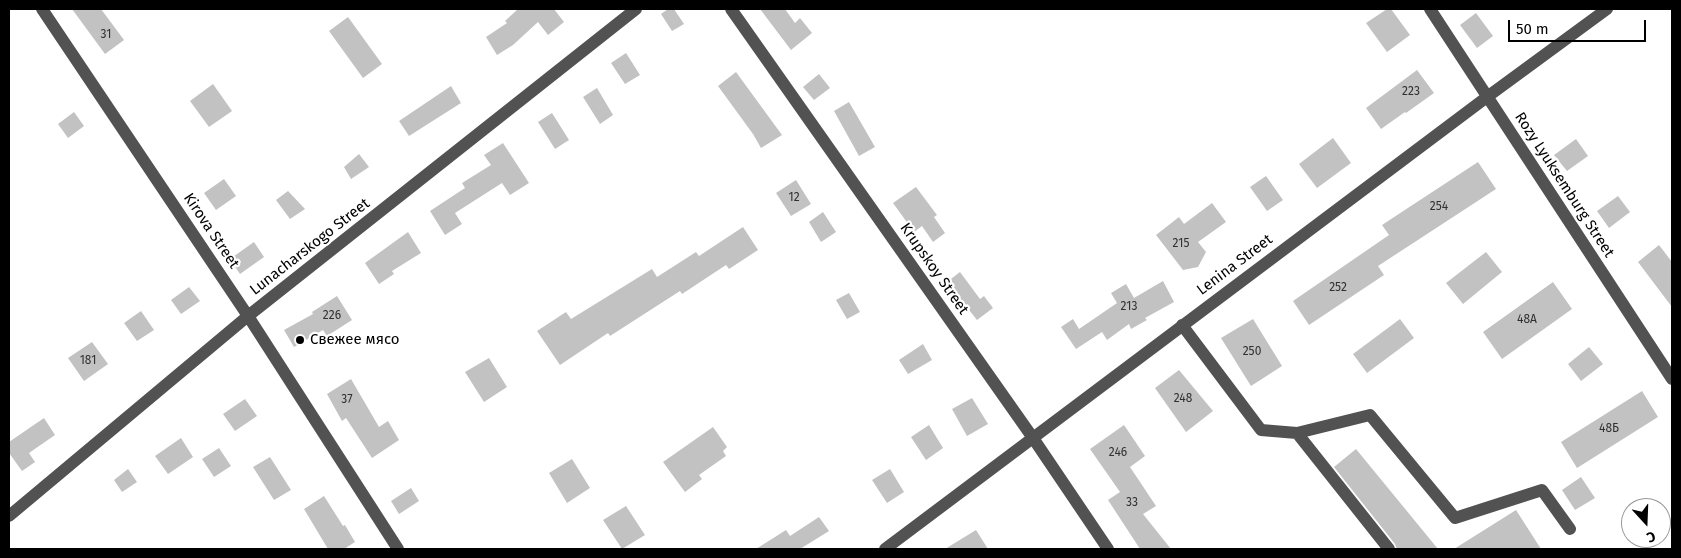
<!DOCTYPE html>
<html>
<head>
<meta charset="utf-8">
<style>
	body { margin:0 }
	#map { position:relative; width:1681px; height:558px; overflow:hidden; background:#fff; font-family:"Fira Sans",sans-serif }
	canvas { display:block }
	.frame { position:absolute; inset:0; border:10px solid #000; pointer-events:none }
	.north { position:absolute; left:1621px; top:498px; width:50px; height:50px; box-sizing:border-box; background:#fff; border:1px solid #999; border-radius:50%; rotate:160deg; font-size:14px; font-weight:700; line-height:20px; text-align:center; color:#000 }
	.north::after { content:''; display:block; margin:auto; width:18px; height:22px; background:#000; clip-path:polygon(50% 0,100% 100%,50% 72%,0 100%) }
	.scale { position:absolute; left:1508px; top:20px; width:138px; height:22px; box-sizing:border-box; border:2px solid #000; border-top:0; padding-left:6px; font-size:15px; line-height:18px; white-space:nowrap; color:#000; -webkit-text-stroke:4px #fff; paint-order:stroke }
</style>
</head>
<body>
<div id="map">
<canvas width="1681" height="558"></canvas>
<div class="frame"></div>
<div class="north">С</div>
<div class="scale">50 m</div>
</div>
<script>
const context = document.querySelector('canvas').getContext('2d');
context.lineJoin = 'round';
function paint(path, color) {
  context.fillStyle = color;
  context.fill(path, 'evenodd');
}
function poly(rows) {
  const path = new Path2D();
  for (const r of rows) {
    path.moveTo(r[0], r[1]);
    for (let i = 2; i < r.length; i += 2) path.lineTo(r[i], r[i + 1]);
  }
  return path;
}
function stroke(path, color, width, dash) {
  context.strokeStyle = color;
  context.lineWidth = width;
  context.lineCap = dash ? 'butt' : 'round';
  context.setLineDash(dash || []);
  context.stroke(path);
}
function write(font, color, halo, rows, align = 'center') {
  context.font = font + ' "Fira Sans",sans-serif';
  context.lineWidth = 4.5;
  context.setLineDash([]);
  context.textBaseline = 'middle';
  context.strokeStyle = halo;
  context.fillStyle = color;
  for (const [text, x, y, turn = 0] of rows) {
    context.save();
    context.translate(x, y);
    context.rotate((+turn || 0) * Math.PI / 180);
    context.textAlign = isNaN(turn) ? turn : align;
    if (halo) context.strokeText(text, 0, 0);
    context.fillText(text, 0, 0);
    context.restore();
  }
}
paint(poly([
	[72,9,101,9,124,40,105,54],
	[518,9,554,9,564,22,548,35,538,22,513,45,497,55,486,37,507,23,505,21],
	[668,9,674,9,684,24,672,31,661,14],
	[760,9,785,9,795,23,800,18,812,33,791,50],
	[1387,9,1391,9,1410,35,1387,52,1366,23],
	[1476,13,1493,36,1477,48,1460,25],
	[348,17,382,64,363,78,329,31],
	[626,53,640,75,625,84,611,63],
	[1417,70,1434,93,1406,113,1405,112,1381,129,1366,108],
	[736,72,782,135,761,148,753,134,718,86],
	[819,74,830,88,814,100,803,87],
	[213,84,232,111,209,127,190,101],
	[451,86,461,103,409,136,399,121],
	[597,88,613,115,600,124,583,97],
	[849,102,875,147,859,156,834,111],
	[74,112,84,126,68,138,58,124],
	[552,113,569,140,555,149,538,122],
	[1333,138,1351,163,1317,188,1299,164],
	[1576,139,1588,156,1567,171,1554,155],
	[503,143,529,183,510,195,502,183,455,213,462,224,445,235,430,211,465,188,462,183,491,165,484,155],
	[359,154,369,167,351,179,344,167],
	[1478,162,1496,189,1378,266,1384,275,1309,325,1293,301,1389,235,1382,225],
	[1266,176,1283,200,1267,211,1250,187],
	[224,179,236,196,216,210,204,193],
	[796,180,811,204,791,216,776,193],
	[916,187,937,215,934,217,945,233,933,242,922,226,914,232,893,203],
	[288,191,305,209,290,219,276,200],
	[1618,196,1630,212,1609,228,1597,211],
	[1212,203,1226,222,1198,242,1206,252,1198,267,1183,270,1156,235,1179,217,1184,224],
	[823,212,836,232,821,242,809,222],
	[743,227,758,250,729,269,726,265,682,294,680,291,610,336,608,333,560,365,537,331,566,312,571,319,652,269,657,277,696,252,699,256],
	[408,232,421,253,392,271,394,274,379,284,365,263],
	[254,242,264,257,240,274,230,259],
	[1659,245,1672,262,1672,307,1638,262],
	[1486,252,1502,272,1463,304,1446,283],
	[960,272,980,299,984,296,993,308,977,320,947,282],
	[1163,281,1174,302,1145,318,1147,320,1131,329,1129,324,1107,340,1102,332,1076,349,1061,327,1073,319,1079,329,1117,303,1111,293,1126,284,1134,298],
	[1553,282,1572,309,1502,359,1483,332],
	[189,287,200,301,181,314,171,300],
	[849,293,860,312,847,319,836,300],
	[337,296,352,320,327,336,323,330,294,347,284,330,313,314,312,312],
	[141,311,154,330,137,341,124,323],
	[1253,319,1282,366,1251,386,1221,338],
	[1400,319,1414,338,1367,373,1353,354],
	[92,342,108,364,84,381,68,358],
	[923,344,932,360,908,374,899,360],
	[1589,347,1603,364,1581,381,1568,364],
	[489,358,507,387,484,402,465,372],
	[1179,370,1213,411,1186,432,1155,388],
	[351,379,379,427,388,421,399,440,372,458,346,418,342,421,327,394],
	[1642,391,1658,417,1577,468,1561,442],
	[972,398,988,424,967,436,952,409],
	[245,399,257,416,235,431,223,414],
	[44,418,55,435,29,453,35,462,22,471,9,453,9,442],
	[929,425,943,448,926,460,911,437],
	[1124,425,1145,456,1130,467,1156,506,1143,514,1171,549,1140,549,1108,500,1120,492,1090,449],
	[713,427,727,447,723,451,726,456,699,475,702,479,685,492,663,462],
	[181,438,193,457,168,474,155,456],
	[219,448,231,466,214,477,202,459],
	[1356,449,1438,549,1397,549,1395,544,1334,467],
	[270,457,291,490,274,500,253,467],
	[572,459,590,488,567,503,549,473],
	[128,469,137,482,122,492,114,480],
	[890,469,904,492,887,503,872,480],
	[1581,477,1595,498,1575,510,1562,490],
	[411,488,419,501,399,514,391,501],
	[324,496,343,526,345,525,355,542,344,549,328,549,304,509],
	[626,506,645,535,622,549,603,520],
	[1516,510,1541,549,1454,549],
	[819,517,829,531,800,549,756,549,786,530,790,536],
	[976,530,988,549,945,549]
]), '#c2c2c2');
stroke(poly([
	[42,9,248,316,398,549],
	[731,9,1033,438,1108,549],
	[1430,9,1672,379],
	[1182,325,1261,430,1297,433,1370,415,1455,518,1542,490,1570,529],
	[1297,433,1389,549],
	[9,516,248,316,636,9],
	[885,549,1487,97,1607,9]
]), '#525252', 12);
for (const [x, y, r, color] of [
	[300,340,5,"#000"]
]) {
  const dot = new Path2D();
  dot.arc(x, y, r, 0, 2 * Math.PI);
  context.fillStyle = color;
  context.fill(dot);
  stroke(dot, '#fff', 2);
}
write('12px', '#303030', null, [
	["31",106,35],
	["223",1411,92],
	["12",794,198],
	["254",1439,207],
	["215",1181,244],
	["252",1338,288],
	["213",1129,307],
	["226",332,316],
	["48А",1527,320],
	["250",1252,352],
	["181",88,361],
	["248",1183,399],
	["37",347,400],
	["48Б",1609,429],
	["246",1118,453],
	["33",1132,503]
]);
write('15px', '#000', '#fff', [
	["Rozy Lyuksemburg Street",1564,185,57],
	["Kirova Street",211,231,56],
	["Lunacharskogo Street",310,247,-38],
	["Lenina Street",1235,265,-37],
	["Krupskoy Street",934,269,55]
]);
write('15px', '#000', '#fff', [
	["Свежее мясо",310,340]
], 'left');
</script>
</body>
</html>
